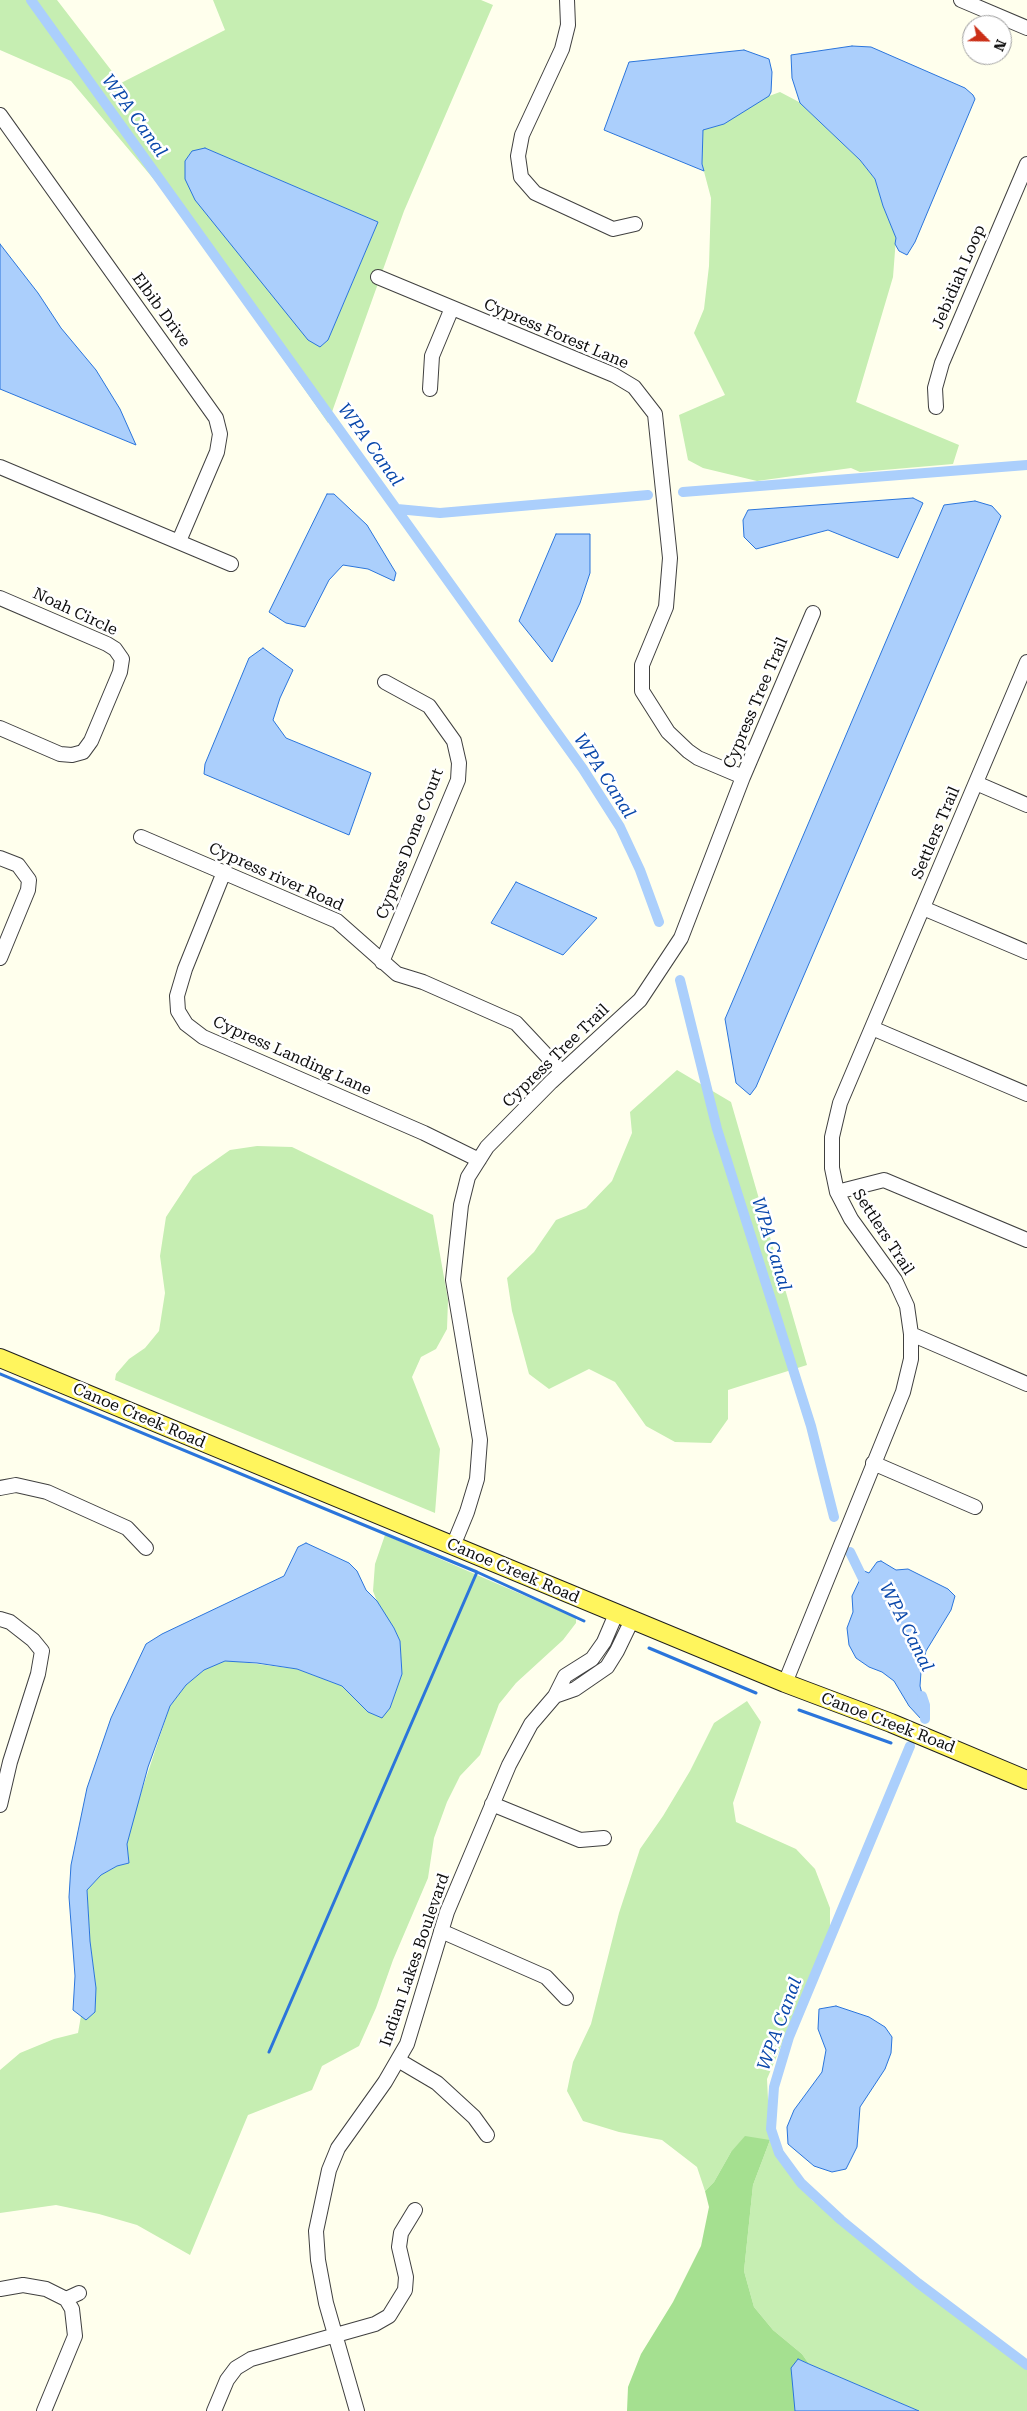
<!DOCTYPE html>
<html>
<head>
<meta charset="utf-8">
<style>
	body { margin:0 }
	#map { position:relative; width:1027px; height:2411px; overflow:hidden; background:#ffffed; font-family:"Roboto Serif",serif }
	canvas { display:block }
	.north { position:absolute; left:962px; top:15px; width:50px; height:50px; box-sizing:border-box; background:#fff; border:1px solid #9e9e9e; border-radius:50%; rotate:113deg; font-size:14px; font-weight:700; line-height:20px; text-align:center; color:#0d0d0d }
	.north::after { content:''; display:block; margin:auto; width:18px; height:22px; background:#cb2f17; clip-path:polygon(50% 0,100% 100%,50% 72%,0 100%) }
</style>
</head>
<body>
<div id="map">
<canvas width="1027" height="2411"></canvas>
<div class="north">N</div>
</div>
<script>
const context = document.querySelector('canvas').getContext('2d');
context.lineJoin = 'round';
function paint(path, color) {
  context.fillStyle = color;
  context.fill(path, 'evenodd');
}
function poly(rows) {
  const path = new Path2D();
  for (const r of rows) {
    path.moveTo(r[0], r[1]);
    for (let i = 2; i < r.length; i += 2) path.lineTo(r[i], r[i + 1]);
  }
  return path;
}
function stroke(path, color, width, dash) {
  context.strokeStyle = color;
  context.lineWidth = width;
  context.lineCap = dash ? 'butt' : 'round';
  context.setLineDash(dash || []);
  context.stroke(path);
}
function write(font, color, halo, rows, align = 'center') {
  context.font = font + ' "Roboto Serif",serif';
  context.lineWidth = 5;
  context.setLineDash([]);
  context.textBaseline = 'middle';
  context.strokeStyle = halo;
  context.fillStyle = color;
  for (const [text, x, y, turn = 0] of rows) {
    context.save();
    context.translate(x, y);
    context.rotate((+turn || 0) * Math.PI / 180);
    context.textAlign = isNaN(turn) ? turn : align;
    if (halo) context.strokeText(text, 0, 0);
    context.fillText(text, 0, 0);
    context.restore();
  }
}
paint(poly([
	[0,0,57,0,121,83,225,30,213,0,481,0,493,5,404,211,328,423,178,208,71,81,0,50],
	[205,148,378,222,328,340,320,347],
	[780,92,799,102,860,160,875,179,883,206,896,238,893,277,856,402,959,445,953,464,860,472,851,468,757,481,703,468,688,460,679,415,725,395,694,333,704,309,709,266,711,198,702,164,703,130,724,124,761,99],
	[677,1070,731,1102,807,1365,728,1390,728,1419,711,1443,675,1442,646,1426,615,1382,589,1369,549,1389,529,1374,512,1311,507,1278,534,1252,556,1220,586,1208,612,1181,632,1133,630,1112],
	[257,1146,292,1147,433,1215,448,1300,447,1329,436,1349,421,1357,412,1377,440,1449,435,1513,115,1380,116,1374,129,1359,145,1348,159,1331,165,1293,160,1256,166,1217,193,1176,230,1150],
	[385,1535,576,1618,576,1623,563,1640,516,1683,499,1704,480,1755,460,1776,447,1802,434,1838,428,1878,393,1960,376,2008,359,2046,322,2066,312,2090,248,2115,190,2255,137,2225,99,2214,56,2205,0,2213,0,2070,20,2053,54,2039,78,2033,81,2016,86,2019,95,2012,96,1988,90,1941,87,1890,101,1875,117,1866,129,1863,127,1844,133,1817,170,1706,186,1685,204,1670,225,1660,297,1669,342,1686,354,1697,390,1708,402,1674,400,1641,394,1628,380,1609,373,1591,375,1564],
	[747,1701,761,1722,733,1803,736,1822,796,1849,815,1869,830,1908,830,1931,767,2079,770,2140,812,2200,956,2315,1027,2367,1027,2411,919,2411,809,2364,802,2354,773,2330,754,2307,744,2271,753,2185,770,2140,731,2152,714,2182,705,2191,697,2167,662,2140,619,2132,583,2121,567,2091,573,2062,591,2024,619,1913,640,1849,663,1816,690,1771,714,1723]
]), '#c6eeb2');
paint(poly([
	[745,2136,770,2140,753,2185,744,2271,754,2307,773,2330,802,2354,809,2364,798,2359,795,2411,627,2411,628,2387,641,2354,673,2302,701,2246,709,2207,705,2191,714,2182,731,2152]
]), '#a5e090');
const water = poly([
	[852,46,871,47,965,88,973,95,975,99,915,242,907,255,899,251,895,244,896,238,883,206,875,179,860,160,800,103,792,78,791,55,852,46],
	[744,50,769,59,772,72,771,92,769,96,724,124,703,130,702,164,704,171,604,130,629,62,744,50],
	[205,148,378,222,328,340,320,347,308,340,195,200,185,179,185,161,192,151,205,148],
	[0,244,38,293,61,328,96,370,120,409,136,445,0,389,0,244],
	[327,494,334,494,367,525,396,573,394,581,368,569,343,565,329,580,305,627,286,623,269,612,327,494],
	[913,498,923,503,898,558,828,530,756,549,744,537,743,520,748,510,913,498],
	[975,501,992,506,1001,516,756,1087,750,1095,736,1083,725,1019,944,505,975,501],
	[556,534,590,534,590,573,580,603,552,662,519,621,556,534],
	[263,648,293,670,280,698,273,720,286,738,371,773,349,835,204,774,205,764,249,658,263,648],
	[516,882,597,918,563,955,491,923,516,882],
	[306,1543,349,1563,357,1571,366,1590,377,1601,394,1628,400,1641,402,1674,390,1708,382,1718,368,1712,342,1686,297,1669,257,1663,225,1661,204,1670,186,1685,170,1706,148,1767,127,1844,129,1863,117,1866,101,1875,87,1890,90,1941,96,1988,95,2012,86,2020,73,2010,75,1976,69,1897,71,1865,87,1788,111,1718,146,1644,162,1634,284,1576,298,1547,306,1543],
	[881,1561,896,1570,908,1569,948,1589,955,1596,951,1610,926,1651,921,1672,920,1686,922,1694,928,1701,921,1719,909,1706,894,1681,882,1672,869,1667,856,1658,849,1645,847,1628,853,1612,852,1596,864,1571,869,1573,877,1562,881,1561],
	[836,2006,869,2017,885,2027,892,2037,891,2053,885,2069,860,2107,857,2147,846,2169,832,2172,814,2166,788,2144,787,2127,794,2110,822,2072,826,2050,818,2029,819,2009,836,2006],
	[798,2359,809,2364,919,2411,795,2411,791,2368,798,2359]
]);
paint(water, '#abcffc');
stroke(water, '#2b75db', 1);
stroke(poly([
	[0,1374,477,1572],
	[649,1648,756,1693],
	[799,1710,891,1743],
	[269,2052,477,1572,584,1621]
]), '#2b75db', 3);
stroke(poly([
	[31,0,583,769,620,827,640,870,659,922],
	[683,492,1027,465],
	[397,509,440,513,648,495],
	[680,980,717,1129,811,1426,834,1517],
	[850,1552,867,1587],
	[922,1696,925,1705,925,1719],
	[910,1746,789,2037,774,2087,771,2129,779,2153,801,2183,841,2220,918,2283,1027,2365]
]), '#abcffc', 10);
const minor = poly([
	[567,0,568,25,562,49,522,135,518,156,521,177,535,193,613,229,635,224],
	[961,0,1027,28],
	[0,115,216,418,220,434,217,452,179,541],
	[378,277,614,375,634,387,655,414,670,558,666,607,642,665,642,691,668,732,688,751,698,758,743,777],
	[430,389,432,356,452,308],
	[936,407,935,388,942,363,1027,164],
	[0,467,231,564],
	[0,598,107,644,115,649,122,659,120,672,91,741,83,752,72,755,60,754,0,728],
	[976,783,1027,805],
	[141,837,337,921,397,974,423,982,516,1023,562,1072],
	[0,858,18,865,29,880,28,890,0,958],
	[224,872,185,969,177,996,178,1011,186,1024,203,1037,424,1133,479,1160],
	[923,908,1027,952],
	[382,962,458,780,459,763,454,741,429,706,385,682],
	[872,1028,1027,1094],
	[837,1192,884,1180,1027,1240],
	[911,1334,1027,1384],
	[873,1463,975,1507],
	[0,1488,16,1485,47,1492,127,1528,146,1548],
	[453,1546,467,1512,477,1479,480,1440,453,1280,461,1205,468,1177,487,1147,551,1082,640,1000,681,938,743,777,813,613],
	[0,1619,10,1622,33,1640,42,1651,38,1674,10,1762,0,1805],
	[785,1683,903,1392,911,1359,911,1334,907,1306,895,1280,851,1219,837,1192,832,1168,832,1137,840,1103,1027,662],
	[555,1696,575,1689,607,1667,617,1651,632,1620],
	[492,1804,580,1840,604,1838],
	[441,1931,546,1977,566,1998],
	[398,2060,437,2083,474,2117,487,2135],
	[0,2289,23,2285,46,2289,66,2299,72,2309,75,2336,44,2411],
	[66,2299,79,2293],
	[214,2411,227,2380,236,2368,251,2359,375,2324,389,2316,405,2290,406,2277,399,2247,401,2233,415,2210],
	[357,2411,326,2303,318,2260,316,2231,329,2170,338,2148,385,2082,407,2044,447,1912,509,1765,531,1724,555,1696,565,1676,592,1659,604,1642,616,1614]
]);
const major = poly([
	[0,1358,785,1683,891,1723,1027,1780]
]);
stroke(minor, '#404040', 16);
stroke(major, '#1e1e1e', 20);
stroke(minor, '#fff', 14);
stroke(major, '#fff55d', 18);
write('16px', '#0d0d0d', '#fff', [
	["Jebidiah Loop",959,277,-67],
	["Elbib Drive",161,310,54],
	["Cypress Forest Lane",556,334,23],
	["Noah Circle",75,612,25],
	["Cypress Tree Trail",756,703,-67],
	["Settlers Trail",936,833,-67],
	["Cypress Dome Court",410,844,-69],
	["Cypress river Road",276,877,24],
	["Cypress Landing Lane",292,1056,24],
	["Cypress Tree Trail",556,1056,-44],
	["Settlers Trail",883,1232,57],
	["Canoe Creek Road",139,1416,23],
	["Canoe Creek Road",513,1571,23],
	["Canoe Creek Road",888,1723,21],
	["Indian Lakes Boulevard",415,1960,-71]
]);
write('italic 18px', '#0a48ab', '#fff', [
	["WPA Canal",134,116,54],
	["WPA Canal",370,445,54],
	["WPA Canal",604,776,57],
	["WPA Canal",771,1244,73],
	["WPA Canal",906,1627,63],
	["WPA Canal",780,2024,-70]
]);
</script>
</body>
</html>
